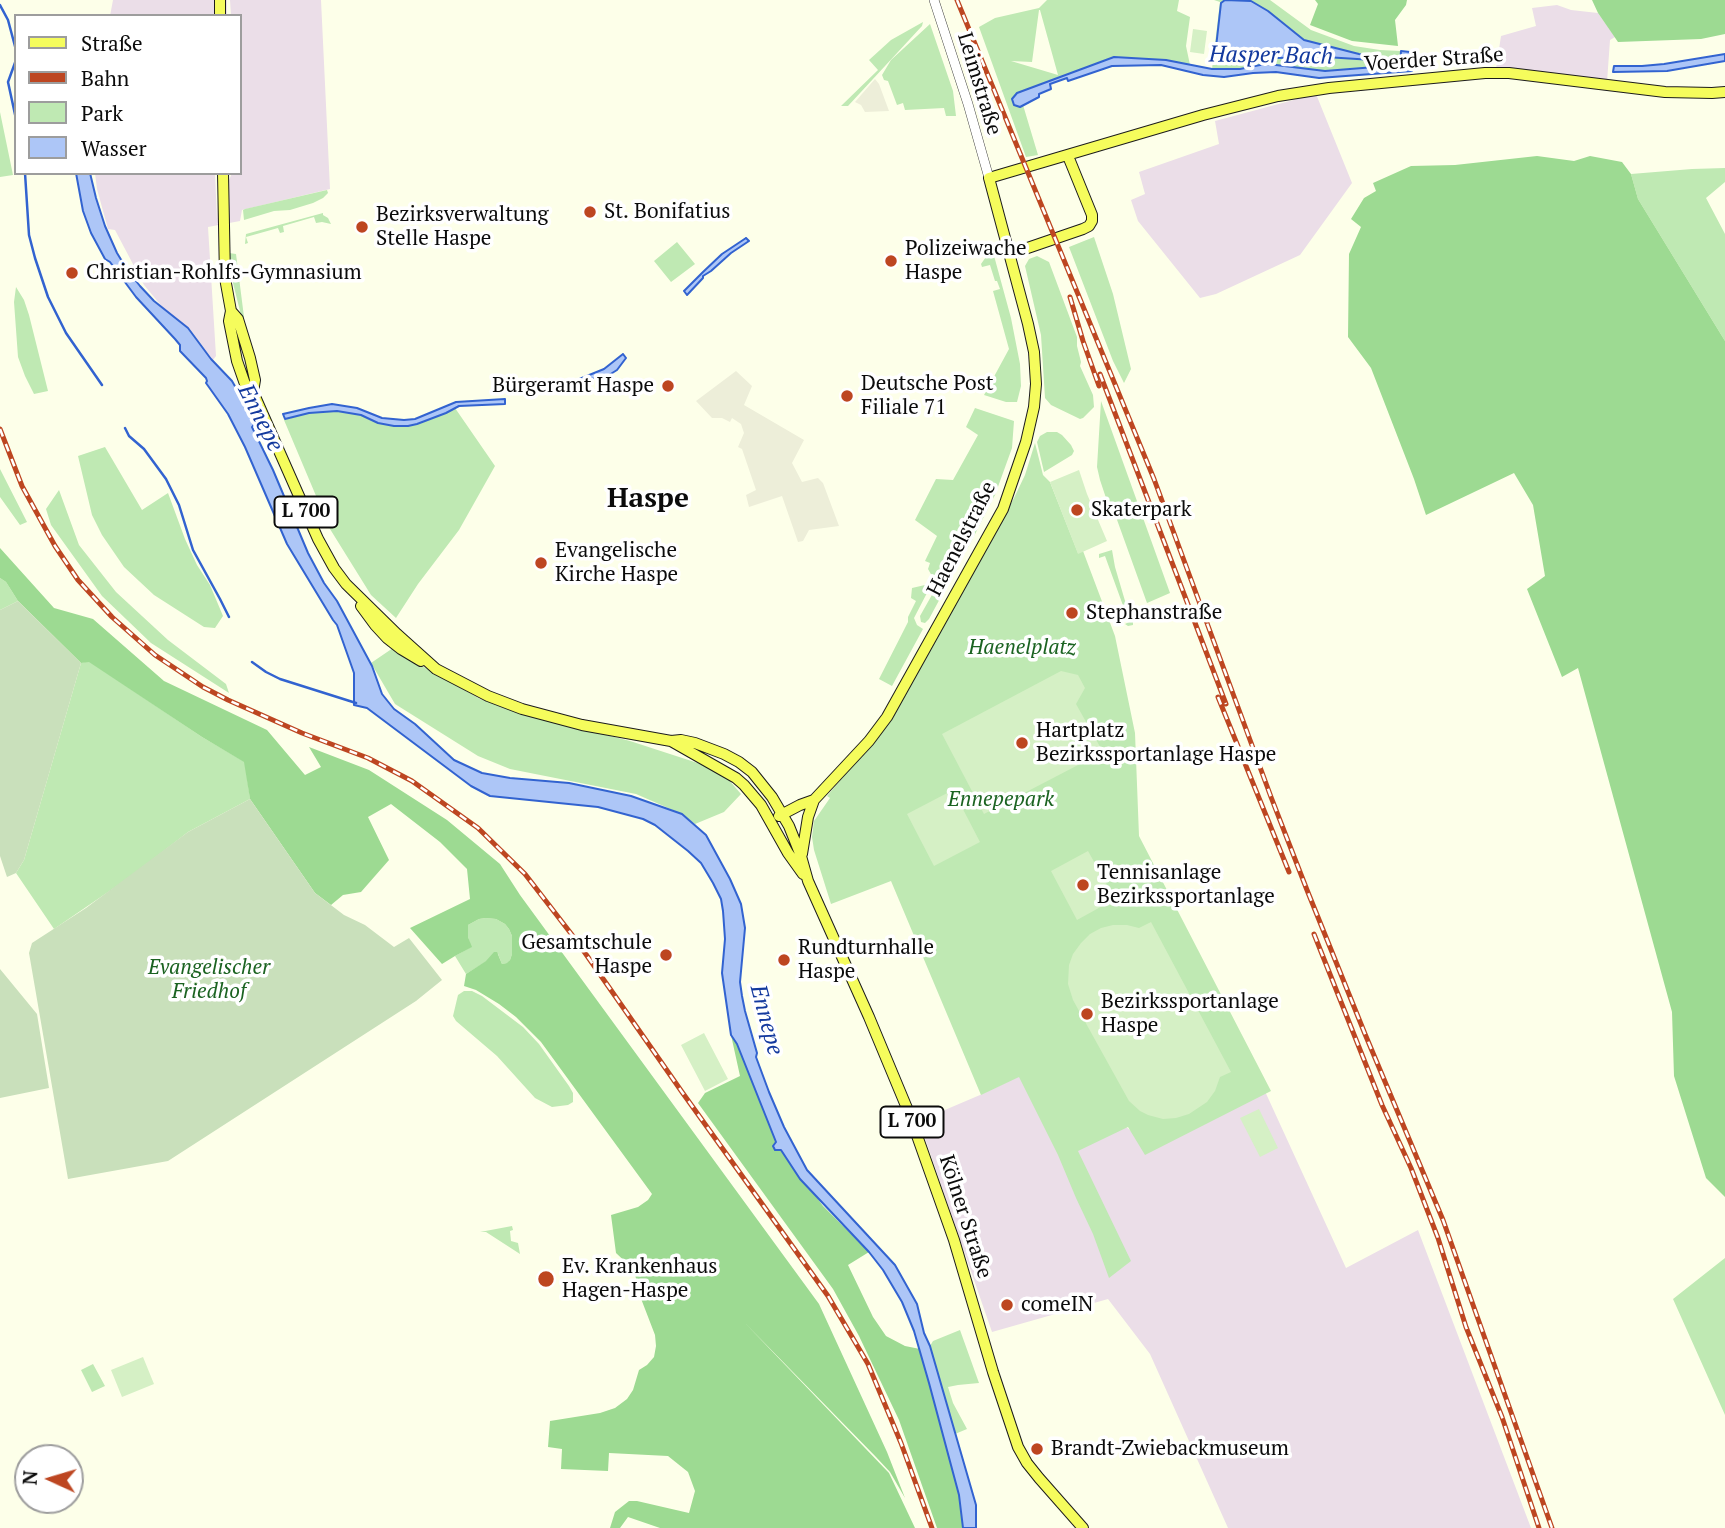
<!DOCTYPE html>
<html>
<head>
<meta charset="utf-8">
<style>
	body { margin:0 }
	#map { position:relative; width:1725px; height:1528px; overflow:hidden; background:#fdffe9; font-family:"PT Serif",serif }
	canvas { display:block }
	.legend { position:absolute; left:14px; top:14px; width:228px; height:161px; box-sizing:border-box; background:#fff; border:2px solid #9d9d9d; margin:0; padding:9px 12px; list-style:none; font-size:21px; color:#0b0b0b }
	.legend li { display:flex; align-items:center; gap:14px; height:35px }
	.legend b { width:35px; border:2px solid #9d9d9d }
	.north { position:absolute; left:14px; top:1444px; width:70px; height:70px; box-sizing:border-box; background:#fff; border:2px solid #9d9d9d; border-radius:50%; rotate:274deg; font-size:19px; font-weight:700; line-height:28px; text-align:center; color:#0b0b0b }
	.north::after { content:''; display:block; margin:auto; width:24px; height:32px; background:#bd4621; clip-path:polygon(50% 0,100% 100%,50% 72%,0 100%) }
</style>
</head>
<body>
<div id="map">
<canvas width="1725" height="1528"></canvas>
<ul class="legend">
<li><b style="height:9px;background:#f5fc5c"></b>Straße</li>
<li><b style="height:9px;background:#bd4621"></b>Bahn</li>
<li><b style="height:19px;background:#bfe9b3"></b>Park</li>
<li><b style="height:19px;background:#adc6f7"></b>Wasser</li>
</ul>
<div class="north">N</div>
</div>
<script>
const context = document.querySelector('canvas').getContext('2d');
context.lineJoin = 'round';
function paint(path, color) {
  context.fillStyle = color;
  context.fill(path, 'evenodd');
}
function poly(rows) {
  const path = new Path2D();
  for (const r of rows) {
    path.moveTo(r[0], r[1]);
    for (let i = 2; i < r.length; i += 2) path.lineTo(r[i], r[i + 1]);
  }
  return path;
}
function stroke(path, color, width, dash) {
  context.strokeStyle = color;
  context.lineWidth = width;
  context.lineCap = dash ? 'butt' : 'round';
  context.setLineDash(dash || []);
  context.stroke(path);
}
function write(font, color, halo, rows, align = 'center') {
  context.font = font + ' "PT Serif",serif';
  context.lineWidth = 7;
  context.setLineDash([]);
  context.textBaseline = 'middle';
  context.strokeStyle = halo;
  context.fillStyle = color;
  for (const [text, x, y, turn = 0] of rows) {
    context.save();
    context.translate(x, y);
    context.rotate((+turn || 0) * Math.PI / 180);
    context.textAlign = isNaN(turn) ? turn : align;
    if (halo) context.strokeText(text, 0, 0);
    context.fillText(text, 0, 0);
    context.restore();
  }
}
paint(poly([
	[113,0,227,0,227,16,110,16],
	[230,0,321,0,330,189,242,210,240,221,208,227,216,356,213,360,190,329,164,309,144,285,115,230,108,229,97,189,95,173,215,173,217,220,219,173,228,173,229,180,232,173,240,173,240,16,231,16],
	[1557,5,1571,10,1598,13,1615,37,1610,40,1607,82,1496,69,1501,36,1536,26,1532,8],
	[1316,94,1352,183,1300,255,1216,294,1200,298,1138,221,1131,200,1145,194,1139,172,1219,144,1215,121],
	[1028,1072,1120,1122,1153,1149,1263,1087,1346,1268,1418,1230,1531,1528,1228,1528,1150,1354,1108,1299,992,1332,919,1121,980,1095]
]), '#ebdee8');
paint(poly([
	[1047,0,1179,0,1177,11,1190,17,1186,46,1190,65,1166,60,1114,57,1017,93,1020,107,1023,105,1038,155,1026,157,979,27,995,18,1039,8],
	[1039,10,1040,10,1058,75,1011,61,1032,62],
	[1214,0,1270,0,1311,30,1354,46,1380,50,1401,51,1400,65,1325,71,1276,65,1260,65,1240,69,1212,69,1220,2],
	[923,22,922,26,848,106,841,106,878,70,869,60,891,40],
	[930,24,953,91,956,116,946,116,944,108,905,110,903,103,897,105,888,81,884,80,882,75,891,60],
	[0,112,13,175,0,177],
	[1725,168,1725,182,1706,198,1725,234,1725,341,1638,199,1631,174,1692,169],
	[327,190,328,193,323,198,313,203,290,210,274,211,244,220,243,210,245,209],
	[323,213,323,215,328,218,331,224,322,222,316,223,314,217,283,226,284,232,280,233,278,228,246,237,248,243,245,244,246,234],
	[1094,237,1113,294,1131,369,1124,383,1113,361,1069,247],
	[677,242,695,264,671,282,654,261],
	[993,252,1011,318,1020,364,1021,386,1017,402,1006,402,984,395,1009,349,993,291,1000,289,997,281,995,281,990,265,982,267,981,264,988,254],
	[229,253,236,254,244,317,242,319,230,271],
	[1037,256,1049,262,1077,337,1077,346,1081,362,1080,366,1093,395,1094,407,1083,418,1080,419,1051,405,1045,398,1041,335,1025,266,1029,259],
	[16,287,24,300,29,315,48,391,34,394,25,376,18,357,14,302],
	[1101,401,1170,593,1147,603,1116,517,1112,516,1100,480,1097,467],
	[455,408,495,466,459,530,418,584,396,618,371,595,330,529,284,420,309,413,337,411,361,415,378,423,408,426,417,424],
	[975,408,1014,421,1012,448,995,495,970,544,946,585,932,576,928,569,930,563,925,561,937,536,915,520,936,479,953,480,978,435,966,427],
	[1047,432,1057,432,1062,435,1071,445,1074,451,1072,455,1044,472,1037,442,1040,436],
	[1035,443,1043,475,1050,482,1078,553,1083,551,1115,636,1135,733,1139,836,1271,1091,1145,1155,1128,1127,1078,1151,1131,1261,1109,1278,1093,1234,1076,1198,1058,1155,1019,1077,981,1095,891,881,831,904,814,850,812,837,814,821,830,798,827,796,893,717,1014,498,1025,475],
	[105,447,142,510,168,493,185,539,197,565,210,585,223,616,215,628,204,627,154,595,124,567,102,535,92,515,78,456],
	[0,469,27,522,20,525,0,497],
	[59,490,79,545,116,592,168,640,226,684,229,693,151,643,102,596,51,525,46,509],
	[1112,550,1115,567,1128,611,1133,622,1133,625,1128,626,1125,624,1129,622,1105,556,1099,558,1099,554],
	[0,578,6,582,18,601,0,610],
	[925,585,927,585,928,591,914,618,917,625,923,629,892,686,879,679,908,622,908,617,916,601,911,598,912,588],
	[939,591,943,593,929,619,925,623,921,622,920,616,933,593],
	[393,648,424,667,480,699,524,714,630,741,713,768,728,779,741,794,724,812,695,824,682,814,636,794,510,769,478,756,395,704,371,663],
	[89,661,202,737,245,762,250,799,188,832,130,877,54,929,16,873,24,860,81,663],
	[486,918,496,919,505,924,509,929,512,936,512,954,510,960,508,963,502,964,498,954,466,974,455,956,471,947,468,937,468,925,479,919],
	[464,991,472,991,482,996,523,1027,539,1044,569,1086,573,1093,573,1102,568,1105,552,1107,535,1098,497,1056,456,1021,453,1016,458,995],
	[512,1226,513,1230,510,1231,511,1241,518,1243,520,1254,486,1232,480,1232],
	[1725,1258,1725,1415,1673,1299],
	[960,1330,979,1383,958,1385,948,1387,953,1403,967,1429,955,1434,930,1346,933,1341],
	[93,1364,105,1386,92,1392,81,1370]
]), '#bfe9b3');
paint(poly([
	[1315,0,1407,0,1406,5,1395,20,1398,46,1352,41,1310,25,1318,4],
	[1592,0,1725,0,1725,34,1701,39,1618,42,1598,13],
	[1537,156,1574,161,1590,156,1622,162,1631,174,1638,199,1725,341,1725,1197,1706,1178,1674,1076,1672,1012,1578,668,1562,677,1527,589,1545,576,1533,505,1514,473,1426,515,1414,479,1371,368,1348,337,1349,254,1361,227,1351,219,1364,198,1376,191,1373,183,1411,166,1455,165],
	[0,548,54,608,93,619,164,681,267,730,305,775,321,767,309,747,369,770,447,820,500,864,520,895,819,1304,887,1452,905,1498,890,1472,876,1457,743,1321,889,1473,915,1528,660,1528,628,1517,620,1528,610,1528,615,1512,629,1501,637,1501,689,1513,695,1491,688,1472,668,1456,609,1453,608,1471,561,1469,562,1449,548,1447,550,1421,600,1413,615,1408,627,1399,633,1390,639,1370,647,1365,654,1357,656,1346,655,1335,640,1296,634,1270,616,1253,611,1215,638,1207,648,1200,652,1194,541,1042,516,1017,499,1004,476,990,464,986,466,974,486,961,494,952,497,952,502,964,507,963,510,960,512,954,512,936,509,929,505,924,496,919,486,918,479,919,468,925,468,937,472,947,455,956,442,964,410,928,470,899,467,869,440,842,391,804,368,817,389,860,361,892,343,895,331,905,315,893,250,799,244,762,202,737,89,662,81,663,18,601,6,582,0,578],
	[731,1035,737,1044,776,1142,773,1146,781,1149,823,1206,869,1252,848,1265,873,1317,886,1336,905,1346,920,1349,959,1495,963,1528,937,1528,899,1420,859,1336,833,1289,698,1103,705,1093,740,1076]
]), '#9dda92');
paint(poly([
	[18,601,81,663,24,860,16,873,7,877,0,856,0,610],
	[250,799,315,893,344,915,365,925,394,947,409,938,442,980,416,1001,168,1161,68,1179,29,953,32,943,86,908,188,832],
	[0,969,37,1014,49,1088,0,1098]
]), '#c9e0bb');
paint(poly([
	[1193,29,1207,31,1204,54,1190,52],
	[1079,470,1087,494,1107,541,1078,554,1050,482],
	[1061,671,1078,675,1085,688,1076,704,1103,752,984,814,942,734],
	[953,790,980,842,934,866,907,814],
	[1088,851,1115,899,1077,920,1051,871],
	[1151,922,1231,1072,1220,1077,1215,1091,1207,1102,1189,1114,1176,1118,1163,1119,1148,1115,1140,1111,1129,1101,1073,1000,1068,984,1069,965,1073,954,1081,943,1090,934,1101,928,1113,925,1127,925,1139,928],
	[704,1033,728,1079,705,1091,681,1045],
	[1259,1109,1278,1148,1260,1157,1240,1118],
	[143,1357,154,1384,122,1397,111,1370]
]), '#d5f0c5');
paint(poly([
	[875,79,879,84,889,111,865,112,861,105,855,102],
	[736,371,752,386,744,405,804,440,792,463,802,482,818,478,823,483,839,526,809,530,803,541,798,542,782,496,749,507,746,495,756,490,742,449,738,447,744,433,741,424,732,418,730,422,722,418,712,418,696,401]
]), '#edeed9');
const water = poly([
	[1225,0,1251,1,1268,11,1304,40,1359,54,1394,59,1389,61,1325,57,1276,58,1221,63,1215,56,1221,3,1225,0],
	[1401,51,1410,52,1410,57,1406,58,1407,64,1411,64,1412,71,1319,78,1276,72,1253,73,1224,77,1203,75,1161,65,1112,66,1068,81,1067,78,1050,84,1051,89,1039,94,1039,97,1020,107,1014,105,1012,99,1017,93,1114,57,1166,60,1212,69,1240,69,1260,65,1276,65,1325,71,1400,65,1401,51],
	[1725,54,1725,61,1667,71,1613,72,1614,66,1642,66,1664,64,1725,54],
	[76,173,90,173,96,198,105,226,117,253,128,271,140,286,154,301,188,328,211,359,232,381,248,409,253,413,256,422,252,427,273,470,308,553,324,583,337,601,372,666,382,694,394,709,415,724,454,760,482,773,510,778,569,783,631,796,682,814,706,835,730,879,741,904,745,928,740,982,742,996,745,1011,757,1053,756,1057,769,1092,784,1127,807,1170,895,1265,917,1304,924,1333,930,1346,976,1505,976,1528,963,1528,959,1495,929,1383,914,1331,902,1302,883,1270,869,1252,800,1179,781,1150,775,1150,773,1146,776,1142,737,1044,731,1035,722,973,725,939,723,911,721,899,713,883,701,863,688,851,655,825,643,819,598,807,490,796,471,786,367,708,354,705,354,673,337,625,333,620,287,544,245,447,228,414,206,383,207,381,206,378,180,351,180,345,175,339,136,297,110,262,105,259,91,233,83,211,76,173],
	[746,238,749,241,731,253,711,271,703,276,703,278,687,295,684,291,703,272,722,254,746,238],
	[623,354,626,358,617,370,601,380,597,377,584,382,585,385,573,389,572,387,563,391,562,386,604,369,623,354],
	[505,399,505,404,459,406,446,413,417,424,408,426,394,426,378,423,361,415,337,411,309,413,285,419,283,414,309,408,332,404,357,408,382,418,404,420,415,419,456,402,505,399]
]);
paint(water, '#adc6f7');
stroke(water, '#3263d0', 2);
stroke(poly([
	[0,5,8,20,16,50],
	[16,60,8,82,16,119],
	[25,173,29,235,35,258,48,297,66,333,102,385],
	[125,428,129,436,144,449,166,479,179,505,193,550,220,599,229,617],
	[252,662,266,672,280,679,356,703]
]), '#3263d0', 2.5);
const minor = poly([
	[934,0,968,104,989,178]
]);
const major = poly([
	[220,0,220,16],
	[223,173,225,278,231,311,229,321,237,361,245,384,253,392,318,539,334,568,346,584,397,634,436,669,488,696,522,709,582,725,671,741,681,740,695,743,724,754,739,762,752,772,772,797,789,826,801,856,808,881,869,1017,909,1113,954,1240,993,1372,1018,1447,1027,1463,1039,1478,1083,1528],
	[1010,254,1083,229,1089,226,1092,221,1092,215,1068,156],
	[231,311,238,319,250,358,255,380,253,392],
	[361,606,375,625,387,638,401,649,421,661],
	[671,741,736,778,744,785,761,805,788,853,803,874],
	[779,816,800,805,814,800],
	[802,854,808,817,814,800,869,741,887,717,1003,509,1026,442,1034,407,1036,384,1034,352,1028,324,989,178,1203,115,1278,96,1329,88,1485,73,1509,73,1665,92,1712,93,1725,92]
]);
stroke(minor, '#3e3e3e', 10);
stroke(major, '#1c1c1c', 12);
stroke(minor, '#fff', 9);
stroke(major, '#f5fc5c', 10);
const rail = poly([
	[957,0,1154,479,1271,797,1307,890,1365,1034,1443,1220,1552,1528],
	[1070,297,1083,341,1099,386],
	[1100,374,1226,704],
	[0,429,22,486,55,546,78,580,112,617,155,655,203,687,228,700,302,733,368,758,412,781,478,828,525,874,576,940,682,1092,828,1296,868,1364,901,1443,932,1528],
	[1218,697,1289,872],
	[1314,934,1382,1105,1411,1168,1438,1238,1466,1327,1502,1417,1539,1528]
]);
stroke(rail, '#bd4621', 5);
stroke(rail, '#fff', 2.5, [8]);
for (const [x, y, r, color] of [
	[590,212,7,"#bd4621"],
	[362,227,7,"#bd4621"],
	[891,261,7,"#bd4621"],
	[72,273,7,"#bd4621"],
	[668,386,7,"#bd4621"],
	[847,396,7,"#bd4621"],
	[1077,510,7,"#bd4621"],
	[541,563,7,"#bd4621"],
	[1072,613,7,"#bd4621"],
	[1022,743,7,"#bd4621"],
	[1083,885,7,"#bd4621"],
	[666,955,7,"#bd4621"],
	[784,960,7,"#bd4621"],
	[1087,1014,7,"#bd4621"],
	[546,1279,9,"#bd4621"],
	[1007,1305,7,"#bd4621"],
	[1037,1449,7,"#bd4621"]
]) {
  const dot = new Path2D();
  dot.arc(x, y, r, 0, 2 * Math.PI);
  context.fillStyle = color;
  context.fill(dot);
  stroke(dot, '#fff', 2.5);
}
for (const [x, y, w] of [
	[306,512,63],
	[912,1122,63]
]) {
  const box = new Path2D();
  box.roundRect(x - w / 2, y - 15.5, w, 31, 5);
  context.fillStyle = '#fff';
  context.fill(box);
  stroke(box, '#0b0b0b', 2);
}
write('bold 19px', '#0b0b0b', null, [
	["L 700",306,512],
	["L 700",912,1122]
]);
write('21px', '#0b0b0b', '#fff', [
	["Voerder Straße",1434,60,-4],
	["Leimstraße",979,84,73],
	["Haenelstraße",962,539,-63],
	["Kölner Straße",965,1217,72]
]);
write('21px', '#0b0b0b', '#fff', [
	["St. Bonifatius",604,212],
	["Bezirksverwaltung",376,215],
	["Stelle Haspe",376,239],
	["Polizeiwache",905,249],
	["Haspe",905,273],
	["Christian-Rohlfs-Gymnasium",86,273],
	["Deutsche Post",861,384],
	["Filiale 71",861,408],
	["Bürgeramt Haspe",654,386,"right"],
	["Skaterpark",1091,510],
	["Evangelische",555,551],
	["Kirche Haspe",555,575],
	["Stephanstraße",1086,613],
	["Hartplatz",1036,731],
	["Bezirkssportanlage Haspe",1036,755],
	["Tennisanlage",1097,873],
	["Bezirkssportanlage",1097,897],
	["Gesamtschule",652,943,"right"],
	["Haspe",652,967,"right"],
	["Rundturnhalle",798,948],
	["Haspe",798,972],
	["Bezirkssportanlage",1101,1002],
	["Haspe",1101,1026],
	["Ev. Krankenhaus",562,1267],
	["Hagen-Haspe",562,1291],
	["comeIN",1021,1305],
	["Brandt-Zwiebackmuseum",1051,1449]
], 'left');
write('italic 21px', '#1b6321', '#fff', [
	["Haenelplatz",1022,648],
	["Ennepepark",1001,800],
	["Evangelischer",209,968],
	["Friedhof",209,992]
]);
write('italic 23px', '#13399e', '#fff', [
	["Hasper Bach",1271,56,1],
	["Ennepe",260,418,63],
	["Ennepe",766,1020,75]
]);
write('bold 28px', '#0b0b0b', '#fff', [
	["Haspe",648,499]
]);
</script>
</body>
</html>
